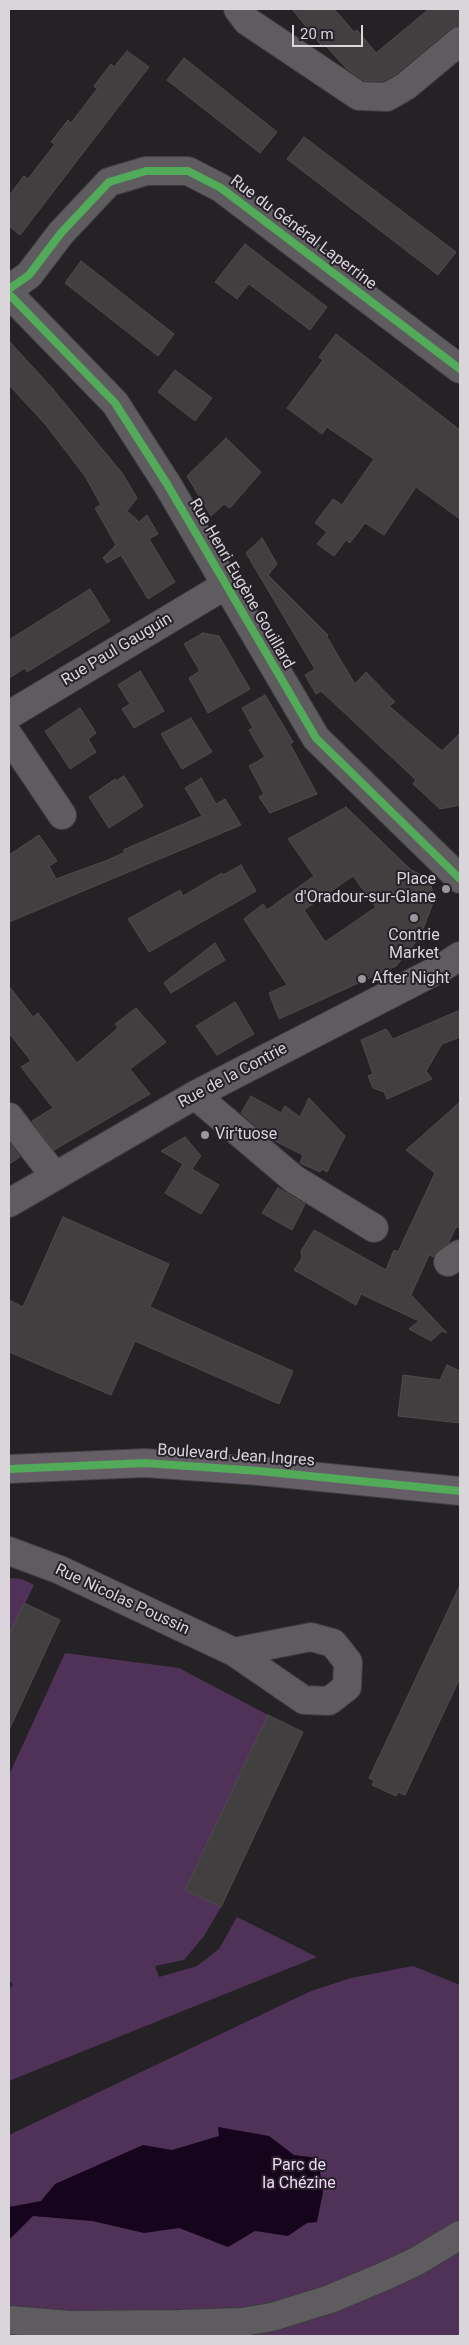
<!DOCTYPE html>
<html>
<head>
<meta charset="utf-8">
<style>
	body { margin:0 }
	#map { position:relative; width:469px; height:2345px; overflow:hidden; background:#252226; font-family:Roboto,sans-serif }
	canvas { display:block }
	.frame { position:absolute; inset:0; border:10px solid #d9d5da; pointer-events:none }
	.scale { position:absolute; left:292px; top:25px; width:71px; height:22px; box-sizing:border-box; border:2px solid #d9d5da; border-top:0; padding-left:6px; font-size:15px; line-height:18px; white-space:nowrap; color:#d9d5da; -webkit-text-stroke:4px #262028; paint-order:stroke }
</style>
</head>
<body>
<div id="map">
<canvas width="469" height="2345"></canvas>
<div class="frame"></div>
<div class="scale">20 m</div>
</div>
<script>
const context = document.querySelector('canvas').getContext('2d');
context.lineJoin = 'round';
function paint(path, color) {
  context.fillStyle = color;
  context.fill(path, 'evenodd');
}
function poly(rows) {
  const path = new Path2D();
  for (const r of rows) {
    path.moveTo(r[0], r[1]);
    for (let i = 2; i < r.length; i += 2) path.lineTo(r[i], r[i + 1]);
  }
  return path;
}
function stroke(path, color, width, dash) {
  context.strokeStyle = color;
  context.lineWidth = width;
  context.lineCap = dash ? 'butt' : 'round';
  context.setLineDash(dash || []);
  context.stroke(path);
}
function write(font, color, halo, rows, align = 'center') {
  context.font = font + ' Roboto,sans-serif';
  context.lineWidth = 4;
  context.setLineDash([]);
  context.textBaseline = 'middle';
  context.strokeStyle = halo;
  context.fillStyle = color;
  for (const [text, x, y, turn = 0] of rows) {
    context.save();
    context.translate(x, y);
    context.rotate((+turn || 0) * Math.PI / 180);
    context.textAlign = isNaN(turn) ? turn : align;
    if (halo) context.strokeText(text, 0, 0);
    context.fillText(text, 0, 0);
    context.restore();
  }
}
paint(poly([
	[9,1578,22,1579,34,1585,9,1636],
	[65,1653,179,1668,268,1715,185,1890,221,1907,204,1936,184,1960,155,1966,159,1977,197,1966,219,1949,237,1917,317,1957,9,2081,9,1989,13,1985,9,1980,9,1775],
	[413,1966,460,1985,460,2336,9,2336,9,2135,311,1991,351,1978]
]), '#503259');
paint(poly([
	[218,2127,269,2136,294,2155,318,2158,323,2192,317,2222,307,2223,288,2236,255,2231,228,2247,179,2228,144,2233,92,2221,33,2216,11,2238,9,2237,9,2207,41,2201,55,2184,143,2145,172,2150,219,2136]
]), '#16041c');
const building = poly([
	[292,9,334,9,354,32,357,30,376,53,429,9,460,9,460,25,450,29,397,73,383,81,365,81,347,69,323,43,321,45,292,9],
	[127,51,149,67,20,235,9,226,9,196,24,176,28,179,55,144,51,142,68,120,71,123,97,89,94,86,111,64,114,67,127,51],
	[184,58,277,132,260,153,167,80,184,58],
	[304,137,456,252,438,275,287,159,304,137],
	[245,244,327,307,310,330,249,284,237,299,215,282,245,244],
	[81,261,174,334,158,356,65,283,81,261],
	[336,334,460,430,460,519,416,487,384,535,365,523,350,543,346,540,334,556,317,544,327,532,315,523,333,499,342,505,374,459,327,427,322,434,287,408,323,360,319,357,336,334],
	[9,341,52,388,122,473,137,498,127,511,139,522,147,515,158,534,149,539,175,582,148,599,121,555,107,563,103,558,116,545,95,508,101,505,85,476,45,424,9,385,9,341],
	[175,370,212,398,195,421,158,392,175,370],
	[226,438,261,472,230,508,224,504,211,516,187,476,226,438],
	[262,538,277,564,268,575,328,635,327,637,355,684,366,672,395,702,389,706,442,751,460,733,460,805,440,809,413,784,416,780,321,691,316,694,305,675,315,669,246,553,262,538],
	[90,589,110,621,27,672,25,668,9,678,9,640,90,589],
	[203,633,219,636,250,689,208,713,189,678,200,671,184,644,203,633],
	[140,671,164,711,134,728,122,709,130,704,118,685,140,671],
	[265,695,293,742,290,744,317,794,270,813,259,797,264,794,249,766,265,757,249,730,253,728,242,708,265,695],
	[80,708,96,733,88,739,96,752,70,769,45,731,80,708],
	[191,718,212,752,182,769,161,734,191,718],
	[124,776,143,806,109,828,89,797,115,779,116,781,124,776],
	[201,778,216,804,225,799,241,825,9,922,9,855,39,835,57,861,49,866,56,879,108,860,125,852,123,850,202,816,185,788,201,778],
	[346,807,411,870,430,879,434,900,420,937,396,966,279,1019,269,993,287,985,244,919,263,904,267,910,314,876,288,839,346,807],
	[353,876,376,907,325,942,304,910,353,876],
	[241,865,256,891,149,952,128,919,180,890,183,896,222,873,223,875,241,865],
	[215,943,225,960,171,993,164,983,215,943],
	[9,986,33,1017,38,1013,77,1063,118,1028,115,1024,136,1008,166,1042,130,1069,150,1094,54,1150,32,1121,53,1108,21,1067,31,1061,9,1033,9,986],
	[235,1002,254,1034,217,1055,196,1026,235,1002],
	[460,1010,460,1037,442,1044,426,1071,432,1079,387,1099,384,1092,373,1088,368,1076,373,1074,361,1040,386,1029,393,1039,460,1010],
	[251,1096,281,1113,285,1106,300,1117,309,1098,345,1136,327,1172,322,1169,320,1172,300,1163,303,1155,271,1139,241,1113,251,1096],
	[460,1102,460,1228,456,1227,448,1244,439,1249,434,1257,429,1255,411,1295,447,1333,442,1331,431,1341,409,1329,419,1321,361,1294,356,1305,294,1270,302,1258,301,1251,314,1230,386,1270,394,1250,398,1252,435,1173,406,1150,460,1102],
	[185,1137,201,1156,192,1169,219,1185,201,1214,165,1193,183,1164,161,1151,185,1137],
	[9,1142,20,1157,9,1164,9,1142],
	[278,1188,305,1204,292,1230,262,1213,278,1188],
	[63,1217,169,1264,150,1307,293,1371,279,1404,135,1341,111,1395,9,1352,9,1300,23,1307,63,1217],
	[447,1365,460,1371,460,1423,398,1416,403,1375,440,1380,447,1365],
	[460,1585,460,1678,405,1795,398,1792,396,1796,372,1785,374,1781,369,1778,460,1585],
	[24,1603,60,1620,9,1730,9,1636,24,1603],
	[268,1715,303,1732,221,1907,185,1890,268,1715]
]);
paint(building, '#413f40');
stroke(building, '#4d4c4c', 1);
const minor = poly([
	[238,9,247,21,359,96,387,97,406,86,460,41],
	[9,289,29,275,61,233,109,182,146,171,188,171,221,188,460,369],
	[9,294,115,403,167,484,316,738,460,879],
	[9,715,226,585],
	[9,736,62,815],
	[195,1095,294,1179,374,1228],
	[9,1117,54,1175],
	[9,1203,195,1095,441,968,460,956],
	[448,1262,460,1254],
	[9,1551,60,1570,234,1652,304,1700,329,1701,347,1687,348,1662,333,1643,311,1637,234,1652],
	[9,2320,70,2325,179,2324,242,2322,272,2317,330,2299,385,2276,417,2261,460,2235]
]);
const major = poly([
	[9,1469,145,1463,259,1471,460,1491]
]);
stroke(minor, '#3f3c40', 30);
stroke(major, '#3f3c40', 30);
stroke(minor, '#5f5c60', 28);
stroke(major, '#655e67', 28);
stroke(poly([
	[9,289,29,275,61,233,109,182,146,171,188,171,221,188,460,369],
	[9,294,115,403,167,484,316,738,460,879],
	[9,1469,145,1463,259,1471,460,1491]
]), '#51ab58', 8);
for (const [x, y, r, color] of [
	[446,889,5,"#9a969b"],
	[414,918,5,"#9a969b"],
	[362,979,5,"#9a969b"],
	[205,1135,5,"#9a969b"]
]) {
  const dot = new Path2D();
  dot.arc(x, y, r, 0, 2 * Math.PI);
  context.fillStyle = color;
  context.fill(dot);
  stroke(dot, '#262028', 2);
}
write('16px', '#d9d5da', '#262028', [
	["Rue du Général Laperrine",303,233,37],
	["Rue Henri Eugène Gouillard",241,584,60],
	["Rue Paul Gauguin",117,650,-31],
	["Rue de la Contrie",233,1076,-28],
	["Boulevard Jean Ingres",236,1456,4],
	["Rue Nicolas Poussin",122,1600,25]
]);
write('16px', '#d9d5da', '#262028', [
	["Place",436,880,"right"],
	["d'Oradour-sur-Glane",436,898,"right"],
	["Contrie",414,936,"center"],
	["Market",414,954,"center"],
	["After Night",372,979],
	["Vir'tuose",215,1135]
], 'left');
write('16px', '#f1d6f9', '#262028', [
	["Parc de",299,2166],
	["la Chézine",299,2184]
]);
</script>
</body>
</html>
